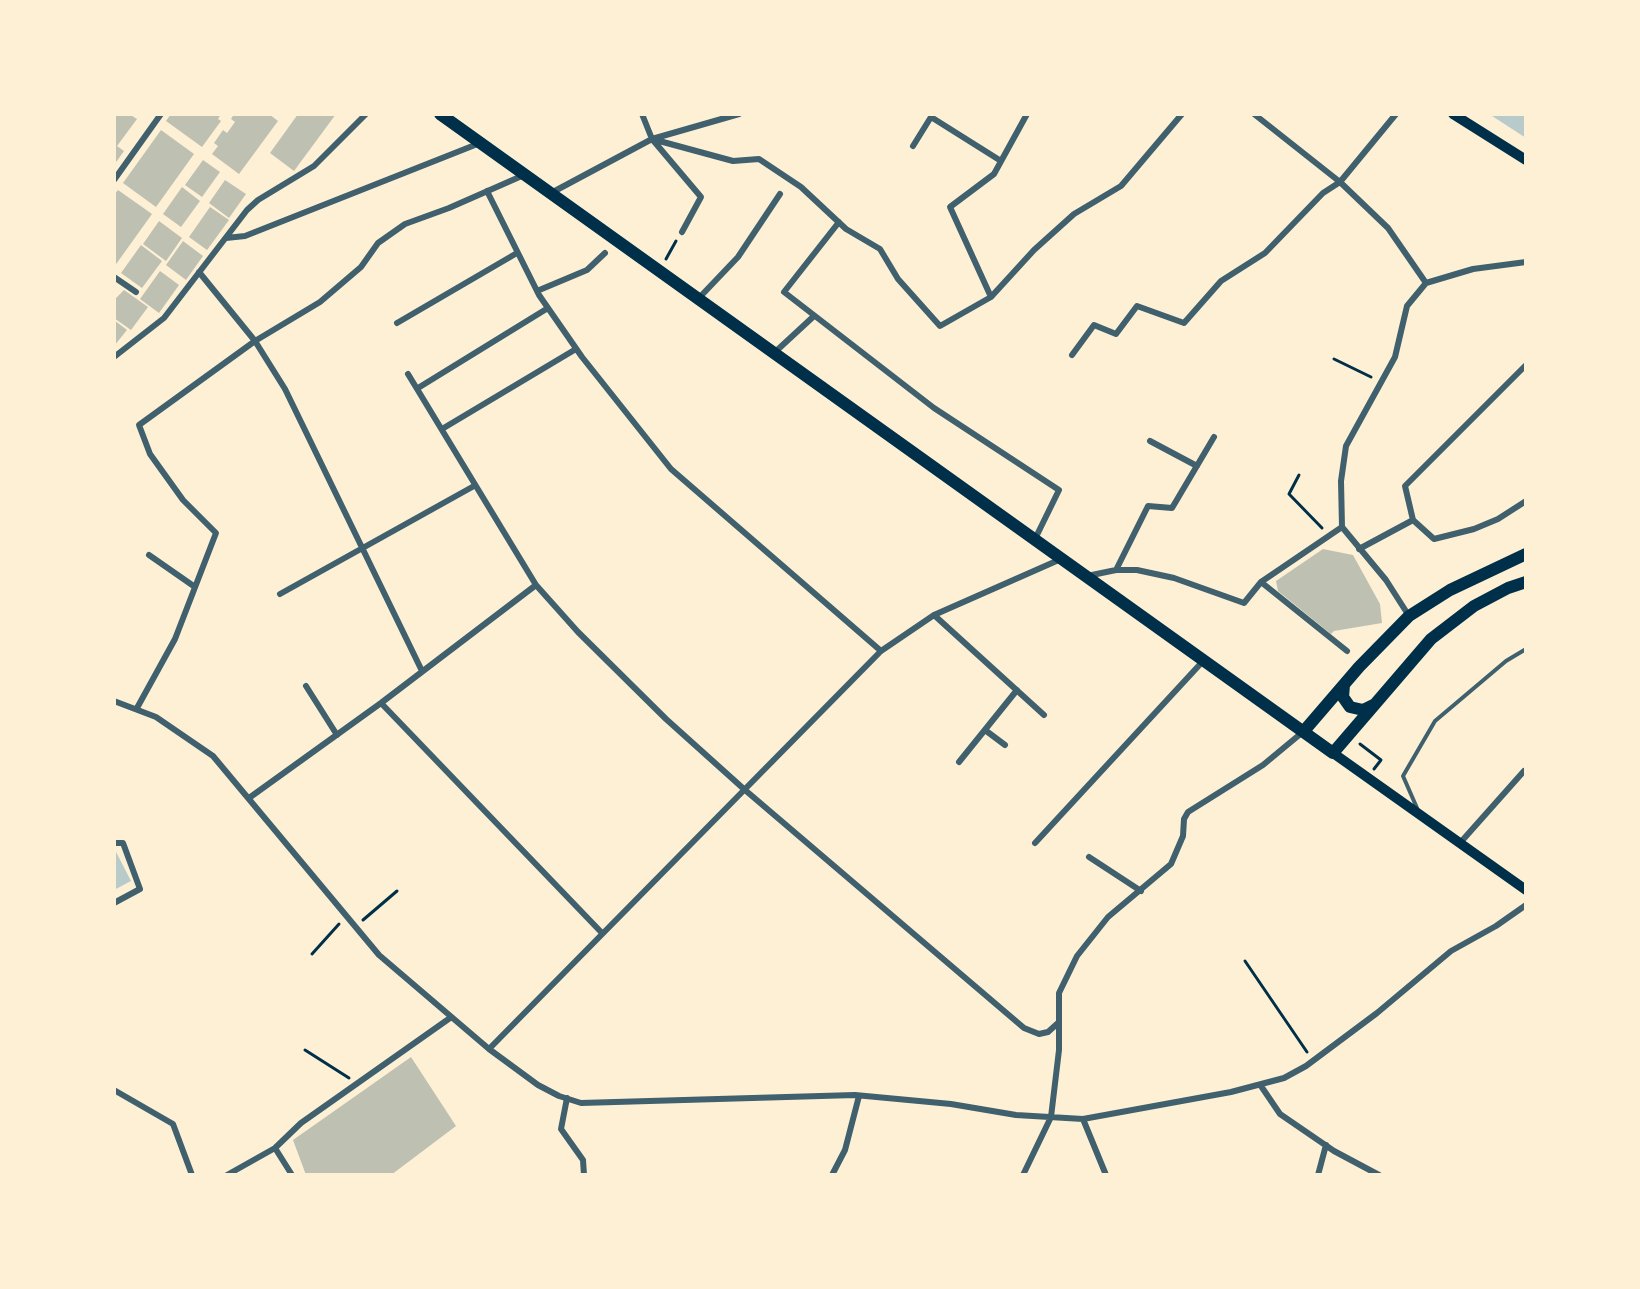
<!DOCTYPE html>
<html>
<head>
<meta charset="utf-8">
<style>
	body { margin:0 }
	#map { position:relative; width:1640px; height:1289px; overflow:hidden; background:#fdf0d5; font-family:Cabin,sans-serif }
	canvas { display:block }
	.frame { position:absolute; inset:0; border:116px solid #fdf0d5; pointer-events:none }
</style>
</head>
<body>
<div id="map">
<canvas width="1640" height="1289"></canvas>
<div class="frame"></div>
</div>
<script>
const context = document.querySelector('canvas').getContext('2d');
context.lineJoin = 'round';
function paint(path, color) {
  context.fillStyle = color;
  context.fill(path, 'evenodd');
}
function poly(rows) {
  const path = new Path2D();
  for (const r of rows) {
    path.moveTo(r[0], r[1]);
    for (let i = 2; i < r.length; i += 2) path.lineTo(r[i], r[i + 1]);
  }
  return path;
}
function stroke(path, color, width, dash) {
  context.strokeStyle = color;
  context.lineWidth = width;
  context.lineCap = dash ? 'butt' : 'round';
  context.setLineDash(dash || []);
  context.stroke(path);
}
paint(poly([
	[1489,114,1526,114,1526,138],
	[114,848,131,881,114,890]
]), '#b9caca');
paint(poly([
	[114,114,129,114,137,119,117,146,124,151,114,165],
	[171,114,221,114,218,119,221,121,202,147,166,121],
	[234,114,269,114,278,121,239,174,212,154,218,146,214,143,223,130,227,133,235,122,231,119],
	[298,114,336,114,294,171,270,153],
	[161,130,194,154,156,207,123,183],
	[203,160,220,172,202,197,185,185],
	[225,180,246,194,229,218,209,203],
	[182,187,200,201,181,227,163,214],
	[118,190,152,214,114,267,114,195],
	[210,207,229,220,207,250,189,237],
	[159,221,182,238,166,261,143,244],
	[183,241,203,256,186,280,166,265],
	[141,245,162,261,142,288,121,273],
	[160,271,179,285,159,313,140,299],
	[124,290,148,307,131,330,114,318,114,300],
	[114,320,127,330,114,346],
	[1323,549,1353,555,1380,604,1382,623,1334,631,1331,634,1278,591,1276,581],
	[411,1057,456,1126,391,1175,306,1175,293,1140]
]), '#bec0b2');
stroke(poly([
	[666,259,676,241],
	[1334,359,1371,377],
	[1299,475,1289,494,1322,528],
	[1360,744,1381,760,1374,769],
	[363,920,397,891],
	[312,954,339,924],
	[1245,961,1307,1052],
	[305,1050,349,1078]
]), '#003049', 3);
stroke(poly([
	[1417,808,1403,776,1435,721,1506,661,1526,649]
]), '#3f606c', 4);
stroke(poly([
	[642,114,652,139,701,197,682,232],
	[1254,114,1340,182,1388,228,1426,283],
	[652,139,733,161,759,159,801,187,846,229,880,249,898,279,940,326,991,297,1034,250,1074,214,1121,186,1182,114],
	[913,146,931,117,1001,161],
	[114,180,161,114],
	[487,191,539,295,582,357,671,469,881,651],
	[551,193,652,139,739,114],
	[839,222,784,292,934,408,1059,490,1035,539],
	[226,238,245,236,480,143],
	[199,272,255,341,285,389,422,671],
	[114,277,136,292],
	[1426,283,1473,269,1526,262],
	[537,291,587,270,605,253],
	[991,297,950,207,994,174,1027,114],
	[698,299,738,257,780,194],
	[397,323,517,253],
	[774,353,814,316],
	[1072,355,1094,325,1116,334,1137,306,1184,323,1221,281,1265,253,1323,193,1340,182,1396,114],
	[114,357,164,318,247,210,258,200,314,166,366,114],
	[408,374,536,585,578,632,666,719,745,790,1024,1028,1039,1034,1048,1032,1058,1023],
	[418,388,548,308],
	[442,429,576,349],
	[1150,441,1197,466],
	[1413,520,1434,539,1474,529,1498,519,1526,501],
	[1359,549,1413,520,1405,486,1526,365],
	[149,555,195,587],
	[1116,570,1148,506,1172,508,1214,437],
	[1087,576,1116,570,1137,570,1174,578,1244,603,1261,582,1342,527],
	[1261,582,1347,651],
	[280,594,474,486],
	[934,615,1044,715],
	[1409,616,1386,580,1342,527,1341,481,1346,446,1395,357,1407,306,1426,283],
	[306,686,337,735],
	[114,701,156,717,213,756,379,955,489,1049,538,1085,559,1096,581,1103,855,1095,951,1104,1016,1115,1083,1119,1231,1092,1284,1078,1306,1066,1377,1013,1451,951,1496,926,1526,905],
	[381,703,602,933],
	[137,708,175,639,216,533,183,500,150,454,139,425,255,341,320,302,361,267,378,243,405,224,449,208,524,175],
	[985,730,1005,745],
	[959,762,1017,690],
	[249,798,381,703,536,585],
	[114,843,123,843,140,889,114,903],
	[1035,843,1204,660],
	[1460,843,1524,771],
	[1089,857,1141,891],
	[489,1049,881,651,934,615,1061,559],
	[1261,1086,1280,1114,1334,1151,1379,1175],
	[114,1090,173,1124,192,1175],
	[567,1098,561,1129,583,1160,584,1175],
	[1083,1119,1106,1175],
	[275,1148,292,1175],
	[227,1175,275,1148,301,1123,450,1018],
	[832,1175,845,1150,859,1096],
	[1023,1175,1051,1117,1059,1050,1059,993,1077,956,1108,917,1171,864,1183,836,1184,819,1188,812,1263,765,1304,731],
	[1318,1175,1326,1145]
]), '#3f606c', 6);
stroke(poly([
	[1453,114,1526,160],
	[1333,753,1526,890]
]), '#003049', 10);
stroke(poly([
	[440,114,1333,753,1431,639,1474,606,1508,588,1526,582],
	[1344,685,1343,697,1350,707,1363,710,1373,705],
	[1304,731,1359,667,1409,616,1450,590,1526,554]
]), '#003049', 12);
</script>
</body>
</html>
